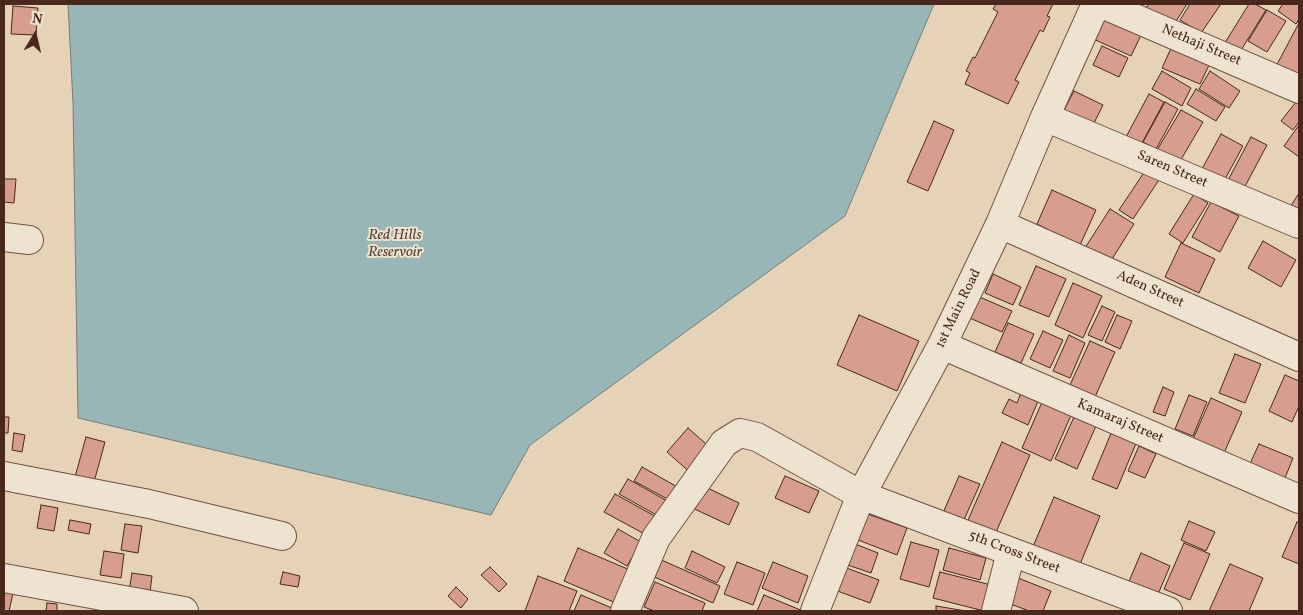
<!DOCTYPE html>
<html>
<head>
<meta charset="utf-8">
<style>
	body { margin:0 }
	#map { position:relative; width:1303px; height:615px; overflow:hidden; background:#e5d2b7; font-family:Vollkorn,serif }
	canvas { display:block }
	.frame { position:absolute; inset:0; border:5px solid #4a281b; pointer-events:none }
	.north { position:absolute; left:10px; top:10px; width:50px; height:50px; -webkit-text-stroke:4px #eee2d0; paint-order:stroke; rotate:9deg; font-size:14px; font-weight:700; line-height:20px; text-align:center; color:#4a281b }
	.north::after { content:''; display:block; margin:auto; width:18px; height:22px; background:#4a281b; clip-path:polygon(50% 0,100% 100%,50% 72%,0 100%) }
</style>
</head>
<body>
<div id="map">
<canvas width="1303" height="615"></canvas>
<div class="frame"></div>
<div class="north">N</div>
</div>
<script>
const context = document.querySelector('canvas').getContext('2d');
context.lineJoin = 'round';
function paint(path, color) {
  context.fillStyle = color;
  context.fill(path, 'evenodd');
}
function poly(rows) {
  const path = new Path2D();
  for (const r of rows) {
    path.moveTo(r[0], r[1]);
    for (let i = 2; i < r.length; i += 2) path.lineTo(r[i], r[i + 1]);
  }
  return path;
}
function stroke(path, color, width, dash) {
  context.strokeStyle = color;
  context.lineWidth = width;
  context.lineCap = dash ? 'butt' : 'round';
  context.setLineDash(dash || []);
  context.stroke(path);
}
function write(font, color, halo, rows, align = 'center') {
  context.font = font + ' Vollkorn,serif';
  context.lineWidth = 4;
  context.setLineDash([]);
  context.textBaseline = 'middle';
  context.strokeStyle = halo;
  context.fillStyle = color;
  for (const [text, x, y, turn = 0] of rows) {
    context.save();
    context.translate(x, y);
    context.rotate((+turn || 0) * Math.PI / 180);
    context.textAlign = isNaN(turn) ? turn : align;
    if (halo) context.strokeText(text, 0, 0);
    context.fillText(text, 0, 0);
    context.restore();
  }
}
const water = poly([
	[68,4,934,4,845,216,530,445,491,515,78,418,73,103,68,4]
]);
paint(water, '#98b6b6');
stroke(water, '#797d78', 1);
const building = poly([
	[996,4,1053,4,1047,16,1050,17,1043,32,1040,30,1015,80,1019,82,1008,104,965,84,970,73,966,71,973,57,975,58,998,12,993,9,996,4],
	[1149,4,1187,4,1173,26,1145,9,1149,4],
	[1190,4,1221,4,1201,33,1180,20,1190,4],
	[1249,4,1255,4,1266,10,1238,55,1223,46,1249,4],
	[1283,4,1299,4,1299,19,1296,24,1278,11,1283,4],
	[13,6,38,8,36,35,11,34,13,6],
	[1267,10,1286,21,1267,52,1248,41,1267,10],
	[1103,13,1143,31,1131,56,1091,38,1103,13],
	[1299,23,1299,82,1273,72,1299,23],
	[1173,44,1211,61,1200,84,1162,68,1173,44],
	[1102,46,1128,58,1119,77,1093,65,1102,46],
	[1162,71,1191,88,1182,106,1152,89,1162,71],
	[1210,71,1240,91,1229,108,1199,89,1210,71],
	[1196,89,1225,107,1216,121,1187,104,1196,89],
	[1074,91,1103,105,1092,127,1063,112,1074,91],
	[1149,94,1164,102,1141,145,1126,137,1149,94],
	[1165,102,1178,109,1156,149,1143,142,1165,102],
	[1296,102,1299,105,1299,122,1293,130,1281,121,1296,102],
	[1181,110,1203,122,1179,163,1157,150,1181,110],
	[934,121,954,130,928,191,907,182,934,121],
	[1299,125,1299,157,1284,146,1299,125],
	[1221,134,1243,146,1224,181,1202,169,1221,134],
	[1251,137,1267,145,1242,192,1226,184,1251,137],
	[1145,171,1159,180,1133,219,1119,210,1145,171],
	[4,179,16,179,14,203,4,202,4,179],
	[1052,190,1096,210,1075,256,1047,235,1049,230,1037,224,1052,190],
	[1299,193,1299,215,1289,209,1299,193],
	[1194,194,1208,203,1183,243,1169,234,1194,194],
	[1211,202,1239,216,1220,252,1192,237,1211,202],
	[1110,209,1134,224,1107,267,1083,251,1110,209],
	[1263,241,1296,260,1281,287,1248,268,1263,241],
	[1181,243,1215,259,1199,293,1165,277,1181,243],
	[1036,266,1066,279,1049,317,1019,305,1036,266],
	[993,274,1021,287,1013,305,985,293,993,274],
	[1073,283,1102,296,1083,338,1055,325,1073,283],
	[975,295,1012,311,1002,332,965,316,975,295],
	[1102,306,1115,312,1102,341,1088,335,1102,306],
	[859,315,919,341,897,391,837,365,859,315],
	[1117,315,1132,321,1120,349,1105,342,1117,315],
	[1008,323,1034,334,1021,363,995,352,1008,323],
	[1043,331,1063,340,1050,368,1030,359,1043,331],
	[1069,335,1085,343,1070,378,1053,371,1069,335],
	[1090,341,1115,352,1095,397,1070,385,1090,341],
	[1235,354,1261,364,1245,403,1219,393,1235,354],
	[1285,375,1299,381,1299,406,1292,422,1269,411,1285,375],
	[1163,387,1174,392,1165,416,1153,412,1163,387],
	[1021,393,1038,401,1028,425,1002,413,1009,399,1017,403,1021,393],
	[1189,395,1207,402,1193,436,1175,429,1189,395],
	[1211,398,1242,412,1221,460,1190,446,1211,398],
	[1043,400,1072,413,1051,461,1022,448,1043,400],
	[4,417,9,417,8,433,4,433,4,417],
	[1074,417,1096,426,1077,469,1055,459,1074,417],
	[688,428,713,450,692,474,667,452,688,428],
	[1112,431,1137,441,1117,489,1092,479,1112,431],
	[14,433,25,435,22,452,12,450,14,433],
	[86,437,105,442,94,482,75,477,86,437],
	[1002,442,1030,455,993,539,965,527,1002,442],
	[1259,444,1293,458,1283,483,1248,468,1259,444],
	[1139,446,1156,454,1145,478,1128,471,1139,446],
	[642,467,681,489,673,502,634,481,642,467],
	[785,476,819,491,809,513,775,498,785,476],
	[959,476,980,484,963,522,943,513,959,476],
	[628,479,669,502,660,517,619,494,628,479],
	[699,484,739,503,729,525,688,506,699,484],
	[615,494,660,519,650,537,604,512,615,494],
	[1054,497,1100,516,1078,569,1032,549,1054,497],
	[41,505,58,508,54,531,37,528,41,505],
	[862,512,907,528,897,555,853,538,862,512],
	[70,520,91,524,89,534,68,530,70,520],
	[1189,521,1215,532,1206,551,1181,540,1189,521],
	[1297,522,1299,523,1299,564,1282,557,1297,522],
	[125,524,142,526,138,553,121,550,125,524],
	[618,529,641,542,627,566,604,553,618,529],
	[850,542,878,553,871,573,842,563,850,542],
	[911,542,939,550,929,587,900,579,911,542],
	[1184,543,1210,554,1190,600,1164,589,1184,543],
	[578,548,630,570,616,603,564,581,578,548],
	[949,548,986,558,980,580,943,570,949,548],
	[104,551,124,554,121,578,100,575,104,551],
	[692,551,725,567,717,583,685,568,692,551],
	[1141,553,1170,566,1156,599,1127,586,1141,553],
	[657,558,720,586,713,603,650,575,657,558],
	[737,562,765,573,753,605,724,594,737,562],
	[773,562,808,576,798,603,762,588,773,562],
	[1230,564,1263,578,1249,611,1209,611,1230,564],
	[841,566,879,580,870,603,832,589,841,566],
	[490,567,507,584,499,592,481,575,490,567],
	[283,572,300,576,298,587,280,584,283,572],
	[940,572,991,585,984,611,933,598,940,572],
	[132,573,152,576,149,600,128,597,132,573],
	[538,576,577,591,569,611,525,611,538,576],
	[1018,578,1051,591,1043,611,1029,611,1008,603,1018,578],
	[655,582,705,603,702,611,654,611,644,607,655,582],
	[4,587,14,589,9,611,4,611,4,587],
	[456,587,468,599,461,608,448,596,456,587],
	[581,595,619,611,574,611,581,595],
	[764,595,803,611,757,611,764,595],
	[47,603,57,604,57,611,46,611,47,603],
	[936,606,966,611,936,611,936,606]
]);
paint(building, '#d79d8e');
stroke(building, '#4a281b', 1);
const minor = poly([
	[1102,4,1299,89],
	[1045,117,1299,224],
	[1000,224,1299,357],
	[4,237,29,240],
	[942,345,1299,499],
	[4,476,149,504,282,536],
	[4,578,184,611],
	[625,611,656,538,724,443,740,433,757,437,861,495,1168,611],
	[815,611,861,495,942,345,1000,224,1045,117,1096,4],
	[996,611,1011,552]
]);
stroke(minor, '#715242', 30);
stroke(minor, '#eee2d0', 28);
write('14px', '#4a281b', '#eee2d0', [
	["Nethaji Street",1201,46,23],
	["Saren Street",1172,170,23],
	["Aden Street",1150,290,24],
	["1st Main Road",959,309,-64],
	["Kamaraj Street",1120,422,23],
	["5th Cross Street",1014,553,21]
]);
write('italic 15px', '#5a443a', '#eee2d0', [
	["Red Hills",395,236],
	["Reservoir",395,253]
]);
</script>
</body>
</html>
